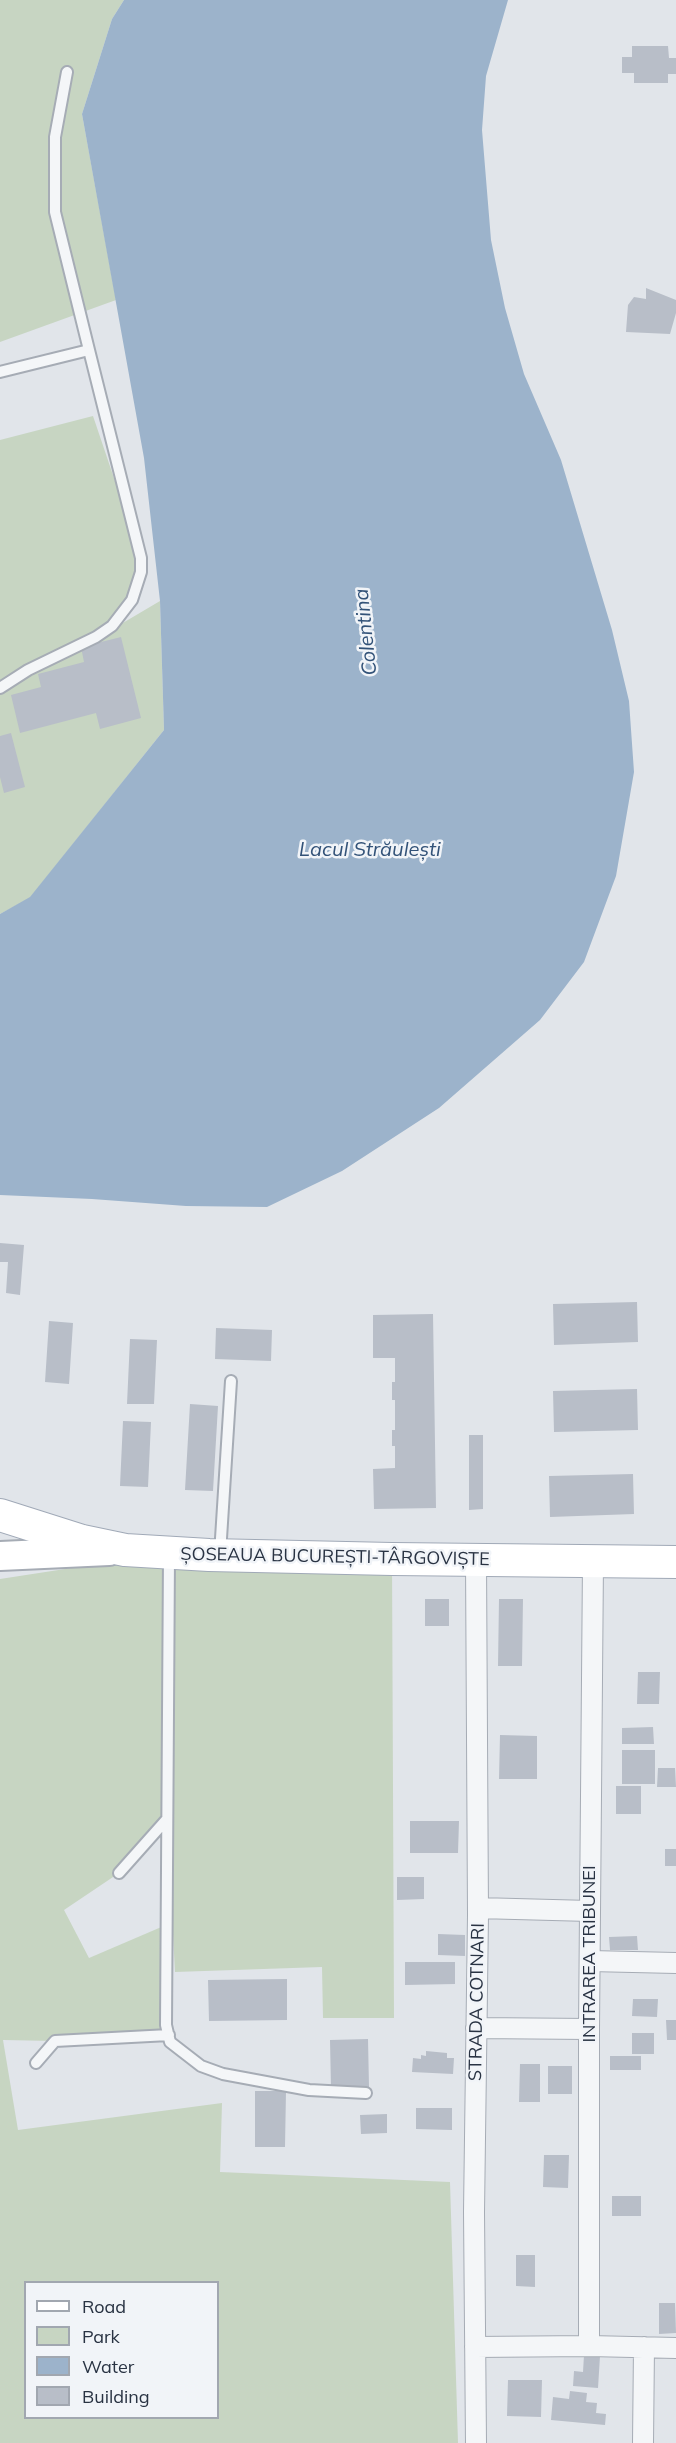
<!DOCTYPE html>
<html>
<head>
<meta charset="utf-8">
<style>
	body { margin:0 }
	#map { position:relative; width:676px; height:2443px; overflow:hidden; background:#e1e5ea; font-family:Mulish,sans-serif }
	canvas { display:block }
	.legend { position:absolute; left:24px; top:2281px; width:195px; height:138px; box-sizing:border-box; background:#f1f4f8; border:2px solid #a1a7b0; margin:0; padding:8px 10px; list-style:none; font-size:18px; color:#293343 }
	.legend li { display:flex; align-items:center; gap:12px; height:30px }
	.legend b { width:30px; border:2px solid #a1a7b0 }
</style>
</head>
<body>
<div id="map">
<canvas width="676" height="2443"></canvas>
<ul class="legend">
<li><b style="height:8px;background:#fff"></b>Road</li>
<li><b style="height:16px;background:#c7d5c2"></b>Park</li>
<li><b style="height:16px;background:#9cb3cb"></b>Water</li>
<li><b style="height:16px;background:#b8bec8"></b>Building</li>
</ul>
</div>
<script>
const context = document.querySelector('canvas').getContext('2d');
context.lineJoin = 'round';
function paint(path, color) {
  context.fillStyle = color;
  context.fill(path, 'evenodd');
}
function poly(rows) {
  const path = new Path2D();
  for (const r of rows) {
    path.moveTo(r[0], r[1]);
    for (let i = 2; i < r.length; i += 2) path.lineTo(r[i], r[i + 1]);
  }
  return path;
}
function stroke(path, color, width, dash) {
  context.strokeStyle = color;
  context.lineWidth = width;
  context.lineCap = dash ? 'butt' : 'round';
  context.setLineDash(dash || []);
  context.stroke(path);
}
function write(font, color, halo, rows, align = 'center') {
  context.font = font + ' Mulish,sans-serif';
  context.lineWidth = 5;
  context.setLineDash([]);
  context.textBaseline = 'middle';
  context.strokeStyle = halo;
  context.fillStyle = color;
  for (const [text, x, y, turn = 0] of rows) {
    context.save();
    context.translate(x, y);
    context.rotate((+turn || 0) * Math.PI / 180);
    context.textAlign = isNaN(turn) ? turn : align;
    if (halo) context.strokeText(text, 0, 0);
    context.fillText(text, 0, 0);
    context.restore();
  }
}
paint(poly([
	[0,0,124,0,112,19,82,114,116,300,0,342],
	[93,416,141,558,141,572,116,627,160,601,164,730,30,898,0,914,0,693,32,670,0,688,0,440],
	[169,1553,392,1559,394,2018,323,2018,322,1967,175,1972,167,1820,119,1873,64,1910,89,1958,166,1925,169,2035,55,2041,3,2040,18,2130,222,2103,220,2172,450,2182,458,2443,0,2443,0,1579],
	[26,2282,218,2282,218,2418,26,2418]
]), '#c7d5c2');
paint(poly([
	[124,0,508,0,486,76,482,130,491,240,505,308,524,374,561,460,612,630,629,701,634,772,616,876,584,962,540,1020,439,1108,342,1171,267,1207,186,1206,92,1199,0,1195,0,914,30,897,164,730,160,601,144,458,82,114,112,19]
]), '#9cb3cb');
paint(poly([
	[632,46,668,46,669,58,676,58,676,74,668,74,668,83,634,83,634,73,622,73,622,57,632,57],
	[646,288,676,300,676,313,670,334,626,332,628,305,634,297,646,299],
	[121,637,141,718,100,729,96,713,20,733,11,695,41,687,38,674,84,662,81,647],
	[11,733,25,787,4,793,0,777,0,736],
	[0,1243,24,1245,20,1295,6,1293,8,1262,0,1262],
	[637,1302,638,1342,554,1345,553,1304],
	[433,1314,436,1508,374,1509,373,1469,395,1468,395,1446,392,1446,392,1430,395,1430,395,1400,392,1400,392,1382,395,1382,395,1358,373,1358,373,1315],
	[49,1321,73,1323,69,1384,45,1382],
	[216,1328,272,1330,271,1361,215,1359],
	[130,1339,157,1340,154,1404,127,1404],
	[637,1389,638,1430,554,1432,553,1391],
	[190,1404,218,1406,213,1491,185,1490],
	[123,1421,151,1422,148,1487,120,1486],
	[469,1435,483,1435,483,1509,469,1510],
	[633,1474,634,1514,550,1517,549,1476],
	[425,1599,449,1599,449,1626,425,1626],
	[499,1599,523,1599,522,1666,498,1666],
	[638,1672,660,1672,659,1704,637,1704],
	[653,1727,654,1744,622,1744,622,1728],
	[500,1735,537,1736,537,1779,499,1779],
	[622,1750,655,1750,655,1784,622,1784],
	[658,1768,675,1768,676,1787,657,1787],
	[616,1786,641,1786,641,1814,616,1814],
	[410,1821,459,1821,458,1853,410,1853],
	[665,1849,676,1849,676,1866,665,1866],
	[397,1877,424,1877,424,1899,397,1900],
	[438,1934,465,1935,465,1956,438,1955],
	[637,1936,638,1950,610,1950,609,1937],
	[405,1962,455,1962,455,1984,405,1985],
	[287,1979,287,2020,209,2021,208,1980],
	[633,1999,658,1999,657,2017,632,2016],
	[666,2020,676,2020,676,2040,667,2040],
	[632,2033,654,2033,654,2054,632,2054],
	[368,2039,369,2087,331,2088,330,2040],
	[426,2051,447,2053,447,2058,454,2058,453,2074,412,2072,413,2058,421,2059,421,2055,426,2056],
	[610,2056,641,2056,641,2070,610,2070],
	[520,2064,540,2064,540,2102,519,2102],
	[548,2066,572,2066,572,2094,548,2094],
	[255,2091,286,2091,285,2147,255,2147],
	[416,2108,452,2108,452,2130,416,2129],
	[387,2114,387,2133,361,2134,360,2115],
	[544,2155,569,2155,568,2188,543,2187],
	[612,2196,641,2196,641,2216,612,2216],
	[516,2255,535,2255,535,2287,516,2286],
	[659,2303,675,2303,676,2333,659,2334],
	[584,2355,600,2356,598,2388,573,2386,574,2371,583,2372],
	[508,2380,542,2380,541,2417,507,2416],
	[570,2391,587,2393,586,2402,597,2403,596,2413,606,2414,605,2425,551,2420,553,2397,569,2399]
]), '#b8bec8');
const service = poly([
	[67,72,55,137,55,212,89,350],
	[0,372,89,350,141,558,141,572,132,600,112,626,96,637,28,670,0,688],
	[220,1554,231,1381],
	[169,1556,166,2025,170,2042,201,2066,223,2074,309,2090,366,2093],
	[119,1873,167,1819],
	[36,2063,55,2041,169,2035]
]);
const minor = poly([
	[476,1561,478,1915,474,2212,476,2443],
	[478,1908,590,1911],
	[590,1961,676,1963],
	[476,2028,589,2029],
	[589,2346,589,2029,593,1562],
	[475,2347,589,2346,676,2348],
	[643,2443,644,2347]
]);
const secondary = poly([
	[0,1556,109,1551]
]);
const primary = poly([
	[0,1515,82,1541,125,1550,209,1555,392,1559,676,1562]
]);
stroke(service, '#a6acb5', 14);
stroke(minor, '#a6acb5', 22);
stroke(secondary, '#a6acb5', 32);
stroke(primary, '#a0a9b7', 34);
stroke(service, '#f4f6f8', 10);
stroke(minor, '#f4f6f8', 20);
stroke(secondary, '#fff', 28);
stroke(primary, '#fff', 32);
write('18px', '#293343', '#f1f4f8', [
	["ȘOSEAUA BUCUREȘTI-TÂRGOVIȘTE",335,1557,1],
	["INTRAREA TRIBUNEI",590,1954,-90],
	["STRADA COTNARI",477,2002,-89]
]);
write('italic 20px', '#325278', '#f1f4f8', [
	["Colentina",366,632,-96],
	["Lacul Străulești",370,850]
]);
</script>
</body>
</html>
